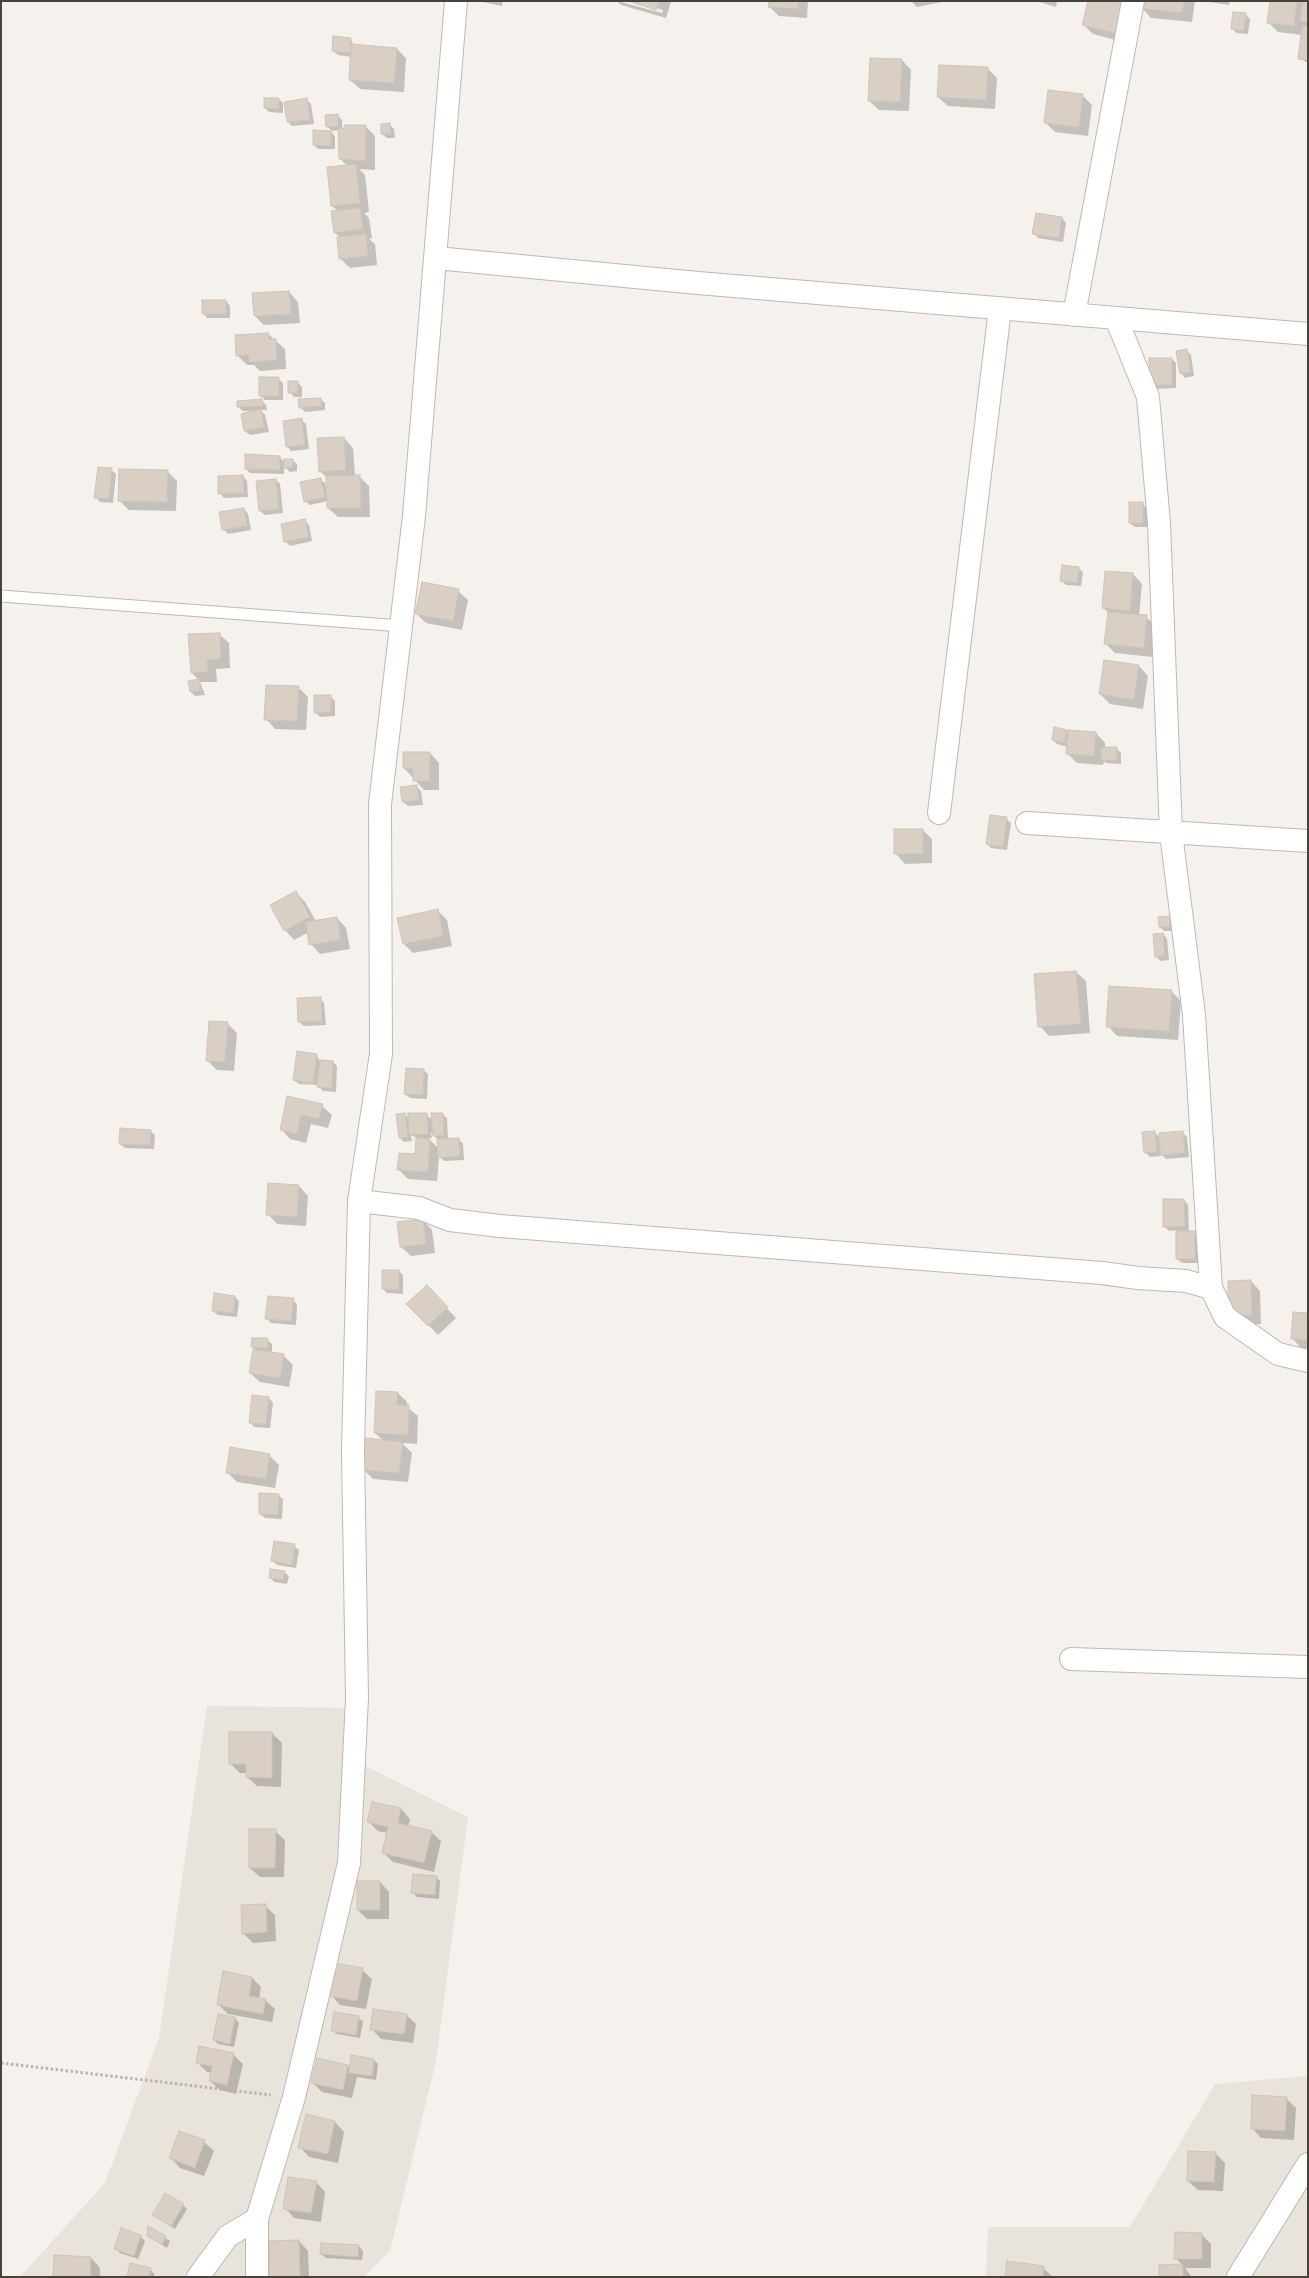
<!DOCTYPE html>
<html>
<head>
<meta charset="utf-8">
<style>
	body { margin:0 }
	#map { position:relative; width:1309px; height:2278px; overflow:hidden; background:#f5f1ec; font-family:Figtree,sans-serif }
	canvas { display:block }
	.frame { position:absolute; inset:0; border:2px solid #49423a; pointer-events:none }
</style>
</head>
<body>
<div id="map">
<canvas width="1309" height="2278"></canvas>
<div class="frame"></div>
</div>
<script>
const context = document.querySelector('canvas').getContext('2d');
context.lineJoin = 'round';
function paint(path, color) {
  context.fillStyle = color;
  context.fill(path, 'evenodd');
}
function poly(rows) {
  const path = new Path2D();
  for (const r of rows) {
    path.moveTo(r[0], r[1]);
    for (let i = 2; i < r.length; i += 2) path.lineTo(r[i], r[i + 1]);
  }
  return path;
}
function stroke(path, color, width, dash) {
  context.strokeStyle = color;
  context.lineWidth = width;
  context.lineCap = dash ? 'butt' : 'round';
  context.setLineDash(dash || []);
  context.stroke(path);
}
paint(poly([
	[207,1706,365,1708,364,1765,468,1817,436,2061,390,2251,364,2277,20,2277,105,2183,159,2038],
	[1308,2076,1308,2277,986,2277,988,2227,1130,2227,1215,2084]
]), '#e8e3db');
paint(poly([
	[478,1,503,1,502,6],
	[617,1,662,13,663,10,632,1,671,1,666,18,621,5],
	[770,1,808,1,807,18,779,16,770,7],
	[911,1,947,1,917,7],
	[1036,1,1057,1,1056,7],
	[1089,1,1127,43,1093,34,1083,24],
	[1143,1,1195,1,1192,22,1151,18,1142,8],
	[1203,1,1230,1,1229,5],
	[1271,1,1308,1,1308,63,1299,58,1302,35,1278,32,1269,23],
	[1245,14,1250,19,1248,34,1237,33,1232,29],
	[350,39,354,45,397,49,406,58,404,92,360,89,350,80,352,57,338,55,333,51],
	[902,60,911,70,909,111,879,110,869,101],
	[987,68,997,78,995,109,948,106,938,97],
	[1082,95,1092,105,1088,136,1055,132,1045,122],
	[279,99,283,103,283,113,269,112,265,108],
	[307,100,311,104,314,124,292,126,288,122],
	[338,116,342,120,342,129,366,127,375,136,375,170,359,169,365,175,369,212,364,213,369,218,372,238,369,239,375,244,377,265,350,268,340,258,340,237,335,233,339,212,332,206,348,166,340,159,339,130,332,131,327,126],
	[390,125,394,129,395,138,387,138,382,134],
	[331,132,335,136,335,149,318,149,314,145],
	[1037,214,1062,218,1066,223,1063,242,1038,238,1034,233],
	[289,292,298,302,300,323,264,325,255,316],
	[226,301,230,306,230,318,207,318,203,313],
	[268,334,285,349,286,369,260,371,254,365,247,365,238,356,236,336],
	[1187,351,1191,355,1194,376,1185,378,1181,373],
	[1172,359,1176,363,1176,388,1154,389,1150,384],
	[279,379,283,383,283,400,265,400,261,396],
	[297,382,302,387,302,397,294,397,290,392],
	[320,399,325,403,325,410,305,412,300,407],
	[262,401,266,405,267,410,261,410,265,415,269,432,250,435,245,431,242,415,253,411,243,411,238,407],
	[301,420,306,424,309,449,291,451,287,446],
	[344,438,353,448,355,477,360,477,369,486,370,517,338,517,328,508,328,501,310,505,305,501,320,479,325,483,327,493,328,479,320,471],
	[280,457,283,461,292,460,297,464,297,471,290,472,284,466,284,474,250,473,246,469],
	[111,470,116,474,113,503,100,502,96,497],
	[167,471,177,481,176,511,129,510,119,500],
	[243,476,247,481,248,497,224,498,220,493],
	[276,480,280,484,283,513,265,515,260,511],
	[1142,504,1147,508,1147,527,1135,527,1130,523],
	[244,509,248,514,251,530,228,534,224,530],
	[305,521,309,525,312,541,290,546,285,541],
	[1078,568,1083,572,1081,586,1066,585,1062,581],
	[1133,574,1142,584,1139,616,1146,617,1156,626,1153,657,1115,653,1106,644,1109,613,1103,608],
	[458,591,468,600,462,630,426,623,416,613],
	[219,634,229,643,230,668,216,669,217,682,200,682,205,695,195,696,191,692,189,682,199,680,192,673],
	[1139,666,1148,676,1143,709,1110,704,1100,694],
	[298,687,308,697,306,730,275,729,266,719],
	[330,696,335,701,335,716,320,717,315,712],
	[1066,731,1069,734,1096,733,1105,743,1105,748,1117,749,1121,753,1121,764,1106,763,1104,761,1103,765,1077,763,1067,753,1068,747,1057,744,1053,740],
	[430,753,439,763,439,790,424,790,404,768],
	[417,787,421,791,423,805,408,806,403,802],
	[1006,819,1011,823,1007,850,991,848,987,844],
	[923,830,932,839,932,863,905,864,896,854],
	[296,892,305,902,316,921,337,918,346,928,350,949,320,954,311,944,309,932,294,940,285,930],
	[438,911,447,920,452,946,413,953,404,944],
	[1169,918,1174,922,1174,931,1164,931,1160,927],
	[1163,934,1167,939,1169,960,1161,961,1156,957],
	[1076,972,1086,981,1090,1033,1049,1036,1040,1026],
	[1171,991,1181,1001,1178,1040,1117,1036,1108,1026],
	[320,998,324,1003,326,1025,304,1026,299,1022],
	[227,1023,237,1033,234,1071,217,1070,208,1061],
	[316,1055,320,1061,333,1062,337,1066,336,1092,323,1091,317,1085,299,1084,294,1080],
	[423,1070,428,1074,427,1099,410,1098,405,1094],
	[288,1097,322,1106,332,1115,328,1128,311,1124,306,1143,290,1139,281,1129],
	[405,1114,409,1119,426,1114,433,1121,442,1114,447,1118,448,1140,459,1139,463,1144,464,1160,444,1161,439,1156,437,1181,408,1179,399,1170,416,1155,417,1138,411,1135,412,1141,404,1142,400,1138],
	[431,1132,438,1140,439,1149,428,1138,432,1138],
	[150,1131,155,1135,154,1149,125,1148,120,1144],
	[1154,1132,1160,1138,1183,1133,1187,1137,1189,1157,1166,1159,1161,1154,1161,1156,1150,1157,1146,1153],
	[299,1186,308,1196,306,1226,277,1224,268,1214],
	[1184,1200,1188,1205,1189,1232,1195,1232,1199,1237,1199,1263,1182,1263,1177,1259,1177,1230,1169,1231,1164,1226],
	[423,1220,432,1230,435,1253,411,1256,401,1247],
	[399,1271,403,1275,403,1294,387,1293,383,1289],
	[1251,1281,1260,1291,1261,1324,1239,1325],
	[235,1297,239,1301,237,1317,218,1315,213,1311],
	[436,1297,456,1318,438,1335,408,1304],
	[293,1300,297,1304,296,1325,271,1323,267,1319],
	[1308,1314,1308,1348,1301,1348,1292,1338],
	[267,1340,272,1344,272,1353,283,1355,293,1365,289,1387,260,1382,250,1373,255,1349,252,1346],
	[398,1393,407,1402,407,1407,418,1416,417,1444,402,1443,412,1453,408,1482,373,1479,363,1469,384,1441,375,1433],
	[269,1398,273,1403,270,1428,254,1427,250,1422],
	[269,1455,279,1465,275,1488,237,1482,227,1472],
	[278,1495,283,1499,282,1519,265,1518,260,1514],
	[294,1546,299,1550,296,1568,277,1565,273,1561],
	[284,1572,289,1576,287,1584,274,1582,270,1577],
	[272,1733,282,1743,281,1787,257,1786,247,1777,247,1773,240,1773,230,1763],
	[373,1803,401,1809,410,1819,408,1827,431,1832,441,1841,434,1872,393,1862,384,1853,388,1833,378,1831,369,1822],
	[275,1831,285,1840,284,1877,260,1877,250,1868],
	[436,1877,440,1881,439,1899,417,1897,412,1892],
	[380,1882,389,1892,389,1919,367,1919,358,1910],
	[265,1906,275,1915,276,1941,253,1943,243,1933],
	[362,1970,372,1979,366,2009,340,2005,331,1995],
	[252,1978,261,1987,259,1999,265,2000,275,2009,272,2022,228,2014,219,2005],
	[406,2015,416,2024,413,2043,381,2039,372,2029],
	[358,2017,363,2022,360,2038,337,2034,332,2030],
	[235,2018,239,2023,234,2047,218,2044,214,2040],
	[233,2054,243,2064,236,2094,220,2090,210,2081,212,2073,207,2072,197,2062],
	[374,2060,378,2064,376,2080,357,2077,352,2098,322,2092,313,2083,348,2066,351,2069],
	[1286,2098,1296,2108,1294,2140,1261,2138,1252,2128],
	[307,2116,335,2122,344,2132,338,2163,309,2157,300,2147],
	[204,2142,214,2151,204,2176,180,2168,171,2158],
	[1215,2153,1225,2163,1223,2191,1198,2190,1188,2181],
	[316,2182,325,2192,321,2222,294,2218,285,2208],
	[183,2205,187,2209,175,2229,153,2214],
	[149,2228,170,2241,167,2248,148,2236],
	[1201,2234,1211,2244,1211,2268,1185,2268,1192,2277,1160,2277,1183,2266,1176,2258],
	[140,2236,145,2241,138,2259,120,2253,115,2248],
	[299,2241,308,2251,309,2277,271,2277],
	[359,2246,363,2251,362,2260,326,2258,321,2254],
	[91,2258,100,2268,100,2277,55,2276],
	[1043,2268,1053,2277,1006,2277],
	[150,2269,154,2274,154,2277,128,2277]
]), '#0003');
const building = poly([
	[628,1,659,1,656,10,628,1],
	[769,1,798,1,798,9,768,7,769,1],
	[1088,1,1127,1,1118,34,1082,25,1088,1],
	[1141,1,1184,1,1182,13,1141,8,1141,1],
	[1270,1,1297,1,1294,26,1267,23,1270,1],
	[1303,1,1308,1,1308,22,1300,21,1303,1],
	[1233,12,1246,13,1244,31,1231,29,1233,12],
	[1302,26,1308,26,1308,60,1298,59,1302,26],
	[333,36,351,38,350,53,332,51,333,36],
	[351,44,397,48,394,83,349,80,351,44],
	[870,58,902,59,900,102,868,101,870,58],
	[939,65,988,67,986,100,937,97,939,65],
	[1048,90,1083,94,1079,127,1044,123,1048,90],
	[264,98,279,98,279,109,264,108,264,98],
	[307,98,310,120,287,122,284,102,307,98],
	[338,114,338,126,326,127,325,115,338,114],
	[390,123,391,134,381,134,381,124,390,123],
	[345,125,366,125,366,161,339,159,338,128,345,128,345,125],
	[313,130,331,131,331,146,313,145,313,130],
	[356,164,360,203,331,206,327,167,356,164],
	[360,208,363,229,334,233,331,211,360,208],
	[1036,213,1062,217,1059,238,1032,234,1036,213],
	[366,234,368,256,339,259,337,237,366,234],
	[289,291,291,314,254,316,252,293,289,291],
	[202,300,226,300,226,314,202,314,202,300],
	[268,333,269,339,276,339,277,360,249,362,249,355,236,356,235,335,268,333],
	[1187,349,1191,372,1180,374,1176,351,1187,349],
	[1149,358,1172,358,1172,385,1149,385,1149,358],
	[259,377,279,377,279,396,259,396,259,377],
	[288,381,298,381,298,393,288,393,288,381],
	[321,398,322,406,299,408,298,399,321,398],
	[262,399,263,406,237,407,237,401,262,399],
	[261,409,265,427,244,431,241,414,261,409],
	[302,418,305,445,286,447,283,421,302,418],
	[344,437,346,470,319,472,317,438,344,437],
	[245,454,280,456,280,470,245,469,245,454],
	[284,459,293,459,293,467,284,468,284,459],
	[98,467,112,468,109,499,94,498,98,467],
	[119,469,168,470,167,502,118,501,119,469],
	[243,475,244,493,218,494,218,476,243,475],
	[360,475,361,508,327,508,326,476,360,475],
	[321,478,325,497,304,502,300,482,321,478],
	[276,479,279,509,259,511,256,481,276,479],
	[1129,502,1143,502,1143,523,1129,523,1129,502],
	[244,508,247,526,222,530,219,512,244,508],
	[305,519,309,537,284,542,281,524,305,519],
	[1062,565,1079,567,1077,583,1060,581,1062,565],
	[1105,571,1133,573,1130,611,1102,608,1105,571],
	[422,582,459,589,453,621,415,614,422,582],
	[1108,612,1147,615,1144,648,1104,644,1108,612],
	[220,633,221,659,207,660,208,672,191,673,188,634,220,633],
	[1104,660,1139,665,1134,700,1099,694,1104,660],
	[199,679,201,690,190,692,188,681,199,679],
	[266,685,299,686,297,721,264,720,266,685],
	[314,695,331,695,331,712,314,713,314,695],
	[1054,727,1067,730,1064,743,1052,740,1054,727],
	[1068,730,1096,732,1094,756,1066,754,1068,730],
	[1101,747,1117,747,1117,760,1101,760,1101,747],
	[403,752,430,752,430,781,413,781,413,768,403,768,403,752],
	[417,785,419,800,402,802,400,787,417,785],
	[990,815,1007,817,1003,847,986,844,990,815],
	[894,829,923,829,923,854,894,854,894,829],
	[296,891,310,917,284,931,270,905,296,891],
	[438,909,443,936,403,944,397,918,438,909],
	[1170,916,1170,927,1159,927,1158,917,1170,916],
	[337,917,341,940,309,945,306,922,337,917],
	[1163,933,1165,956,1155,957,1153,934,1163,933],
	[1076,971,1081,1024,1038,1027,1034,974,1076,971],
	[1109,986,1172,990,1169,1031,1106,1027,1109,986],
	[321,997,322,1021,298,1022,297,998,321,997],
	[209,1021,228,1022,225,1062,206,1061,209,1021],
	[297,1051,317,1054,313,1083,293,1080,297,1051],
	[320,1060,333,1061,332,1088,317,1087,320,1060],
	[406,1068,424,1069,423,1095,404,1094,406,1068],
	[287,1096,323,1104,319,1119,301,1115,297,1134,280,1130,287,1096],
	[405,1113,408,1137,399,1138,396,1114,405,1113],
	[408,1113,427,1113,428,1134,409,1135,408,1113],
	[431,1113,443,1113,444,1135,433,1136,431,1113],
	[120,1128,151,1130,150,1145,119,1144,120,1128],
	[1155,1131,1157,1152,1144,1153,1142,1132,1155,1131],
	[1183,1131,1185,1153,1160,1155,1159,1133,1183,1131],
	[416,1138,430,1139,428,1172,397,1170,399,1153,415,1154,416,1138],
	[459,1138,460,1156,438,1158,437,1139,459,1138],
	[268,1183,299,1185,297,1217,266,1215,268,1183],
	[1163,1199,1184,1199,1185,1226,1163,1227,1163,1199],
	[423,1219,426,1244,400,1247,397,1222,423,1219],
	[1176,1231,1195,1231,1195,1259,1176,1259,1176,1231],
	[382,1270,399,1270,399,1290,382,1289,382,1270],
	[1251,1280,1252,1315,1228,1316,1228,1281,1251,1280],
	[427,1285,448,1307,428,1326,406,1304,427,1285],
	[214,1293,235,1296,233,1313,212,1311,214,1293],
	[268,1296,294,1298,291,1321,265,1319,268,1296],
	[1293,1312,1308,1313,1308,1340,1291,1339,1293,1312],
	[252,1338,268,1338,268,1348,251,1347,252,1338],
	[253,1349,284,1354,280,1378,249,1373,253,1349],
	[376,1391,398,1392,397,1405,409,1405,408,1435,374,1433,376,1391],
	[252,1395,269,1397,266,1424,249,1423,252,1395],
	[365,1438,403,1442,399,1473,362,1470,365,1438],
	[230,1447,270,1454,266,1479,226,1473,230,1447],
	[259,1493,279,1494,278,1515,259,1514,259,1493],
	[274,1541,295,1544,292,1565,271,1561,274,1541],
	[270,1569,285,1571,283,1580,269,1578,270,1569],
	[229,1732,272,1732,272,1778,246,1777,246,1764,229,1764,229,1732],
	[372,1802,401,1808,398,1823,432,1831,424,1863,382,1853,388,1827,367,1822,372,1802],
	[249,1829,276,1829,275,1868,249,1868,249,1829],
	[413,1874,437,1876,435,1895,411,1893,413,1874],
	[357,1881,380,1881,380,1910,357,1910,357,1881],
	[266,1904,267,1932,242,1934,241,1905,266,1904],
	[335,1963,363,1968,357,2001,329,1996,335,1963],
	[223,1971,252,1977,249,1996,266,1999,263,2014,217,2005,223,1971],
	[373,2009,407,2014,404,2034,370,2030,373,2009],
	[334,2012,359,2016,356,2035,331,2031,334,2012],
	[218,2014,235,2017,230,2044,213,2040,218,2014],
	[199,2046,234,2053,227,2085,209,2081,212,2066,196,2063,199,2046],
	[351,2055,374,2059,372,2076,349,2073,351,2055],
	[317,2058,348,2065,343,2090,311,2083,317,2058],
	[1252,2095,1287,2097,1285,2131,1251,2129,1252,2095],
	[306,2114,335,2121,328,2154,298,2148,306,2114],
	[179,2131,205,2140,195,2168,169,2158,179,2131],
	[1188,2151,1216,2152,1214,2182,1187,2181,1188,2151],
	[288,2177,317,2181,311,2213,283,2209,288,2177],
	[165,2193,184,2204,171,2226,152,2215,165,2193],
	[148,2226,166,2236,162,2244,147,2236,148,2226],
	[121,2228,141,2235,134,2256,114,2249,121,2228],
	[1175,2232,1202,2233,1202,2259,1174,2259,1175,2232],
	[299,2240,300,2277,270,2277,269,2241,299,2240],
	[321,2243,359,2245,358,2257,320,2254,321,2243],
	[54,2255,91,2257,90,2277,53,2276,54,2255],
	[1007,2261,1044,2266,1043,2277,1005,2277,1007,2261],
	[130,2263,151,2268,149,2277,127,2277,130,2263],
	[1183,2264,1183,2277,1159,2277,1159,2265,1183,2264]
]);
paint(building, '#d9cfc5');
stroke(building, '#d0c4b6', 1);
const lane = poly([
	[1,596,402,626]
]);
const street = poly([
	[436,258,698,283,1308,334],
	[1074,315,1133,1],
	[1116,318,1148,397,1159,523,1171,833,1194,1015,1211,1288,1225,1317,1278,1354,1308,1361],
	[939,813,1000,309],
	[1027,823,1308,841],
	[359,1201,419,1208,450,1220,500,1226,1102,1273,1138,1278,1186,1281,1211,1288],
	[1071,1659,1308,1667],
	[198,2277,228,2236,257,2219],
	[257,2277,257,2219,294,2097,349,1863,357,1698,353,1450,359,1201,381,1054,380,804,414,516,456,1],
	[1238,2277,1308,2164]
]);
stroke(lane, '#c0b8af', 13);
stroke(street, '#c0b8af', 24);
stroke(poly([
	[1,2063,271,2095]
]), '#c1b3a1', 3, [2.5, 2.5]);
stroke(lane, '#fff', 11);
stroke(street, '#fff', 22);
</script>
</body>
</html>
